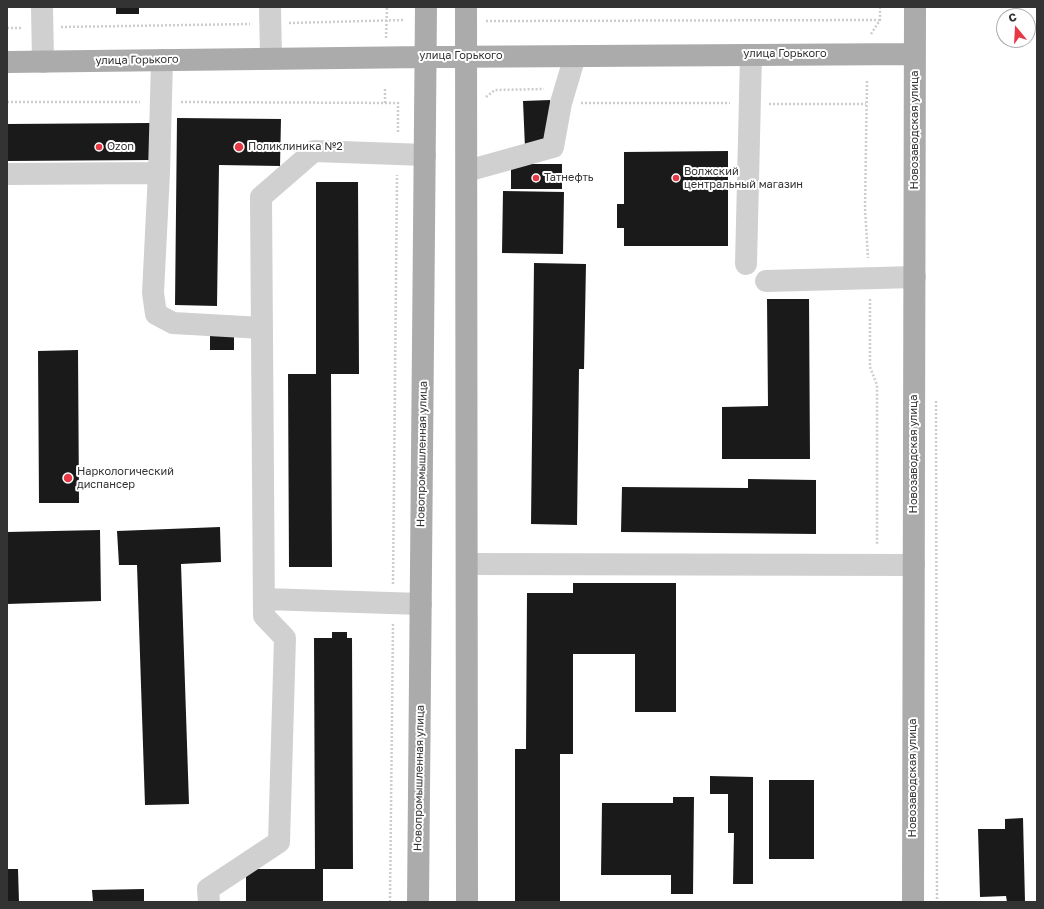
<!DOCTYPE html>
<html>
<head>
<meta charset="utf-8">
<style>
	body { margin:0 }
	#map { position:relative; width:1044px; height:909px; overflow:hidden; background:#fff; font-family:"Golos Text",sans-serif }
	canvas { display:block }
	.frame { position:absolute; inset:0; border:8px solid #333; pointer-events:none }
	.north { position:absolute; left:996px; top:8px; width:40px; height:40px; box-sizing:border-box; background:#fff; border:1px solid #adadad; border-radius:50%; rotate:342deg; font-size:11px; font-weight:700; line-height:16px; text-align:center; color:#333 }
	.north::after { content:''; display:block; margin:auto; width:14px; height:18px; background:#e63946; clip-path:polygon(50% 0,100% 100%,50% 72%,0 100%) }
</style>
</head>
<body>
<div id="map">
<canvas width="1044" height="909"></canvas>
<div class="frame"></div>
<div class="north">С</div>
</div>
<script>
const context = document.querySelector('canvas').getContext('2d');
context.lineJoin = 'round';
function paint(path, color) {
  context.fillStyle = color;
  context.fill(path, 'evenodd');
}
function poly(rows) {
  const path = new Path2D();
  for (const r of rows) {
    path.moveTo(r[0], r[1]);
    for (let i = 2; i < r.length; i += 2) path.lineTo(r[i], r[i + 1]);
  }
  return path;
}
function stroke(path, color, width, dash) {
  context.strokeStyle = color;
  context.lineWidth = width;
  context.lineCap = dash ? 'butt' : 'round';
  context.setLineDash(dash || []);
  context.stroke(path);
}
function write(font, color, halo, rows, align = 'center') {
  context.font = font + ' "Golos Text",sans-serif';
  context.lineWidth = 4;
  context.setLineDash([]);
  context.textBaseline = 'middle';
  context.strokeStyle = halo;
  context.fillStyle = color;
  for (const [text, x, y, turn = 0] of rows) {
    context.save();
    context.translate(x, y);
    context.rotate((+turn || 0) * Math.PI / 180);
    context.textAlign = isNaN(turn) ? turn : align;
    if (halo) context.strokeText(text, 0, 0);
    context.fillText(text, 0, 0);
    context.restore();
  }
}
paint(poly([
	[116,7,139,7,139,14,116,14],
	[550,100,552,147,525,148,523,101],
	[177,118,281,119,280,166,219,165,217,306,175,305],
	[150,123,151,160,7,161,7,124],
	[728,151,728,246,624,246,624,228,617,228,617,204,624,204,624,152],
	[511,164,562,164,562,189,511,189],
	[316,182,358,182,359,374,331,374,332,567,289,567,288,374,316,374],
	[503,191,564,192,563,254,502,253],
	[534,263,586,264,584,369,579,369,577,525,531,524],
	[767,299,809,299,810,459,722,459,722,407,768,406],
	[210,334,234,334,234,350,210,350],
	[78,350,79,503,39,503,38,351],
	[748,479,816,480,816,534,621,532,622,487,748,488],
	[220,527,221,562,181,564,189,804,145,805,137,565,119,565,117,531],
	[100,530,101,601,7,604,7,532],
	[573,583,676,583,676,712,635,712,635,654,573,654,573,754,560,754,560,902,515,902,515,749,526,749,527,593,573,593],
	[332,632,347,632,347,638,352,638,353,869,323,869,323,902,246,902,246,869,315,869,314,638,332,638],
	[710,776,753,777,753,884,733,884,734,833,728,833,728,794,710,794],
	[769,780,814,780,814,859,769,859],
	[673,797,694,797,693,894,671,894,671,875,601,875,602,803,673,803],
	[1023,818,1025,902,1007,902,1006,896,980,897,978,829,1005,829,1005,819],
	[7,869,18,869,19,902,7,902],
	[144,889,144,902,93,902,92,890]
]), '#1a1a1a');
stroke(poly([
	[486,21,880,20],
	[289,23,404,20],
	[61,27,250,24],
	[7,28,22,28],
	[871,34,880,20,880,7],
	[386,38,387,7],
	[867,81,865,208,868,258],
	[486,97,495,90,544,89],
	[7,102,140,102],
	[181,102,398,103,398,134],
	[385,103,385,88],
	[581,103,730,103],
	[769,104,866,104],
	[870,299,870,367,877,385,877,544],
	[936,401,937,902],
	[393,584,397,175],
	[390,902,393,623]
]), '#cdcdcd', 2.5, [2, 2]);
stroke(poly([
	[42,7,43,62],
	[270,7,271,58],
	[162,60,159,173,153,293,156,314,173,323,262,328],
	[467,171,553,147,561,103,575,56],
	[7,174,159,173],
	[746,264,751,55],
	[766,281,915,277],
	[467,564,914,565],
	[264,599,421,604],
	[209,902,208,889,279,842,285,638,264,616,261,197,314,151,425,155]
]), '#d0d0d0', 22);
stroke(poly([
	[466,7,467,902],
	[7,62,426,57,915,54],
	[418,902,426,7],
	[913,902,915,7]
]), '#ababab', 22);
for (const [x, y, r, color] of [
	[99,147,4,"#e63946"],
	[239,147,5,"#e63946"],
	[536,178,4,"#e63946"],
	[676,178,4,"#e63946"],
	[68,478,5,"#e63946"]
]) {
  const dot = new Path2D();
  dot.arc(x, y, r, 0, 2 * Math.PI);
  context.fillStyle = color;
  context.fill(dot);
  stroke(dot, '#fff', 1.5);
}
write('11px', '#333', '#fff', [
	["улица Горького",785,54],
	["улица Горького",461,56],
	["улица Горького",137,60,-1],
	["Новозаводская улица",915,130,-90],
	["Новопромышленная улица",422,454,-89],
	["Новозаводская улица",914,454,-90],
	["Новопромышленная улица",419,778,-89],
	["Новозаводская улица",913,778,-90]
]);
write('11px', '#333', '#fff', [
	["Ozon",107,147],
	["Поликлиника №2",248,147],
	["Волжский",684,172],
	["центральный магазин",684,185],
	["Татнефть",544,178],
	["Наркологический",77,472],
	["диспансер",77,485]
], 'left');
</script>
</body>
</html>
